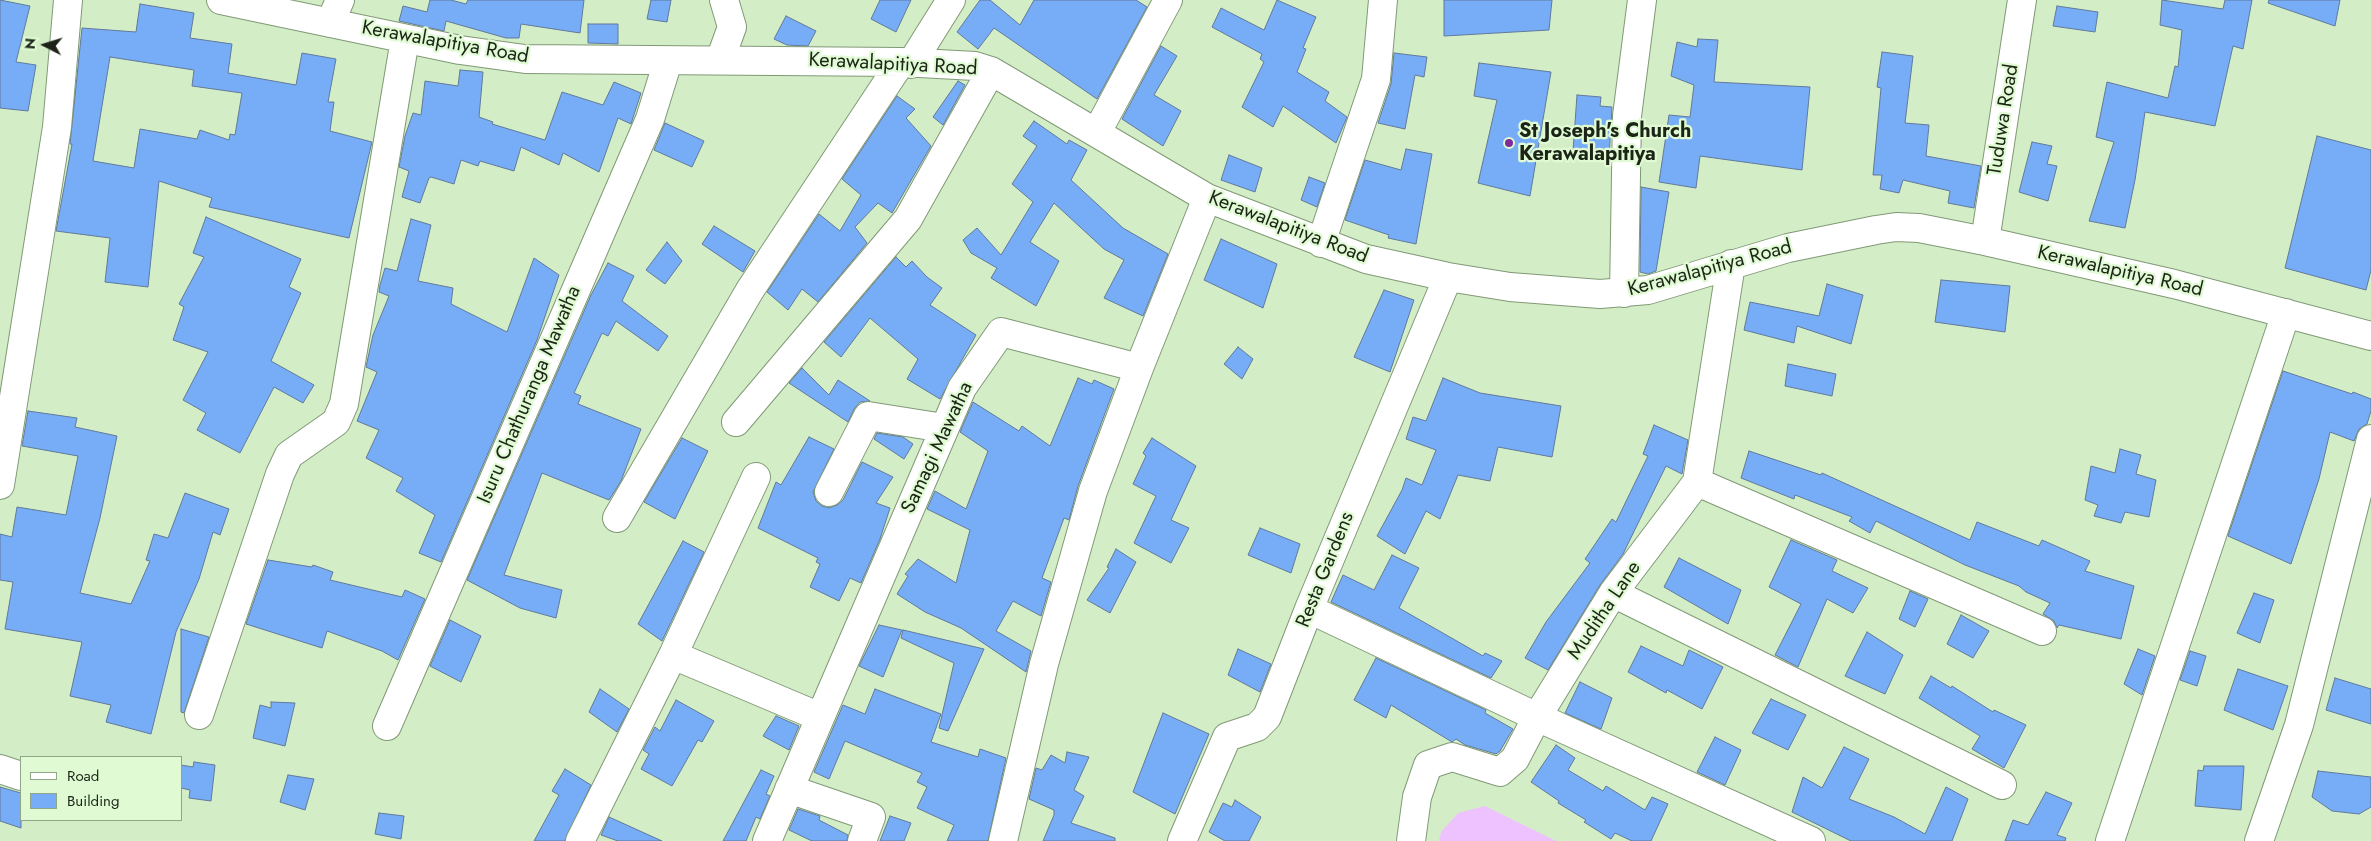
<!DOCTYPE html>
<html>
<head>
<meta charset="utf-8">
<style>
	body { margin:0 }
	#map { position:relative; width:2371px; height:841px; overflow:hidden; background:#d3eec7; font-family:Jost,sans-serif }
	canvas { display:block }
	.legend { position:absolute; left:20px; top:756px; width:162px; height:65px; box-sizing:border-box; background:#e0fbd4; border:1px solid #91a588; margin:0; padding:6px 9px; list-style:none; font-size:15px; color:#1b2416 }
	.legend li { display:flex; align-items:center; gap:10px; height:25px }
	.legend b { width:25px; border:1px solid #91a588 }
	.north { position:absolute; left:20px; top:20px; width:50px; height:50px; -webkit-text-stroke:4px #e0fbd4; paint-order:stroke; rotate:275deg; font-size:14px; font-weight:700; line-height:20px; text-align:center; color:#1b2416 }
	.north::after { content:''; display:block; margin:auto; width:18px; height:22px; background:#1b2416; clip-path:polygon(50% 0,100% 100%,50% 72%,0 100%) }
</style>
</head>
<body>
<div id="map">
<canvas width="2371" height="841"></canvas>
<ul class="legend">
<li><b style="height:6px;background:#fff"></b>Road</li>
<li><b style="height:14px;background:#76adf6"></b>Building</li>
</ul>
<div class="north">N</div>
</div>
<script>
const context = document.querySelector('canvas').getContext('2d');
context.lineJoin = 'round';
function paint(path, color) {
  context.fillStyle = color;
  context.fill(path, 'evenodd');
}
function poly(rows) {
  const path = new Path2D();
  for (const r of rows) {
    path.moveTo(r[0], r[1]);
    for (let i = 2; i < r.length; i += 2) path.lineTo(r[i], r[i + 1]);
  }
  return path;
}
function stroke(path, color, width, dash) {
  context.strokeStyle = color;
  context.lineWidth = width;
  context.lineCap = dash ? 'butt' : 'round';
  context.setLineDash(dash || []);
  context.stroke(path);
}
function write(font, color, halo, rows, align = 'center') {
  context.font = font + ' Jost,sans-serif';
  context.lineWidth = 4.5;
  context.setLineDash([]);
  context.textBaseline = 'middle';
  context.strokeStyle = halo;
  context.fillStyle = color;
  for (const [text, x, y, turn = 0] of rows) {
    context.save();
    context.translate(x, y);
    context.rotate((+turn || 0) * Math.PI / 180);
    context.textAlign = isNaN(turn) ? turn : align;
    if (halo) context.strokeText(text, 0, 0);
    context.fillText(text, 0, 0);
    context.restore();
  }
}
paint(poly([
	[1485,806,1556,841,1439,841,1441,832,1458,813]
]), '#edc2fe');
const building = poly([
	[0,0,30,6,16,62,36,65,28,111,0,108,0,0],
	[430,0,451,0,466,4,468,0,584,0,580,33,521,24,519,38,506,38,446,21,444,31,399,21,403,6,427,12,430,0],
	[651,0,671,0,667,22,647,19,651,0],
	[880,0,911,0,896,32,871,19,880,0],
	[980,0,990,0,1020,25,1034,0,1136,0,1147,7,1097,99,994,28,978,49,957,32,980,0],
	[1277,0,1316,17,1303,48,1306,49,1297,72,1329,92,1325,101,1347,117,1336,143,1283,106,1273,127,1242,107,1264,62,1260,59,1262,54,1212,27,1221,8,1264,30,1277,0],
	[1444,0,1552,0,1549,30,1444,36,1444,0],
	[2162,0,2223,9,2225,0,2252,0,2243,49,2233,46,2215,126,2145,112,2135,180,2125,228,2089,221,2114,142,2096,137,2107,82,2168,98,2175,66,2178,67,2182,30,2160,25,2162,0],
	[2269,0,2340,0,2335,26,2268,3,2269,0],
	[140,4,194,13,190,38,232,44,228,73,296,85,302,53,336,59,328,102,334,102,330,131,372,142,349,238,209,207,212,198,159,181,148,287,105,282,110,238,56,231,72,144,70,144,82,28,136,32,140,4],
	[110,57,194,70,192,86,242,93,235,135,230,134,229,140,200,130,197,139,140,129,134,168,93,161,110,57],
	[2057,6,2098,12,2095,32,2053,26,2057,6],
	[786,16,816,31,808,46,787,45,774,39,786,16],
	[588,24,618,24,618,44,588,43,588,24],
	[1698,39,1718,40,1714,82,1810,87,1802,170,1700,156,1696,188,1659,182,1669,115,1690,117,1694,85,1671,76,1677,42,1697,47,1698,39],
	[1161,46,1177,56,1154,95,1181,111,1163,146,1122,119,1161,46],
	[1882,52,1913,56,1905,123,1929,125,1926,156,1981,166,1974,208,1948,203,1950,191,1903,180,1899,193,1880,189,1882,175,1873,175,1881,88,1877,87,1882,52],
	[1394,53,1427,57,1424,77,1415,75,1405,129,1378,123,1391,84,1394,53],
	[1479,63,1551,72,1530,196,1478,183,1497,100,1474,96,1479,63],
	[460,70,483,72,479,117,493,122,492,124,545,140,562,92,603,105,614,82,641,93,631,124,618,118,599,172,563,153,559,165,521,147,514,171,480,161,478,166,461,160,454,184,431,177,429,178,420,203,402,197,409,171,399,167,405,136,413,113,421,115,425,81,458,86,460,70],
	[958,81,965,85,943,125,933,117,958,81],
	[1577,95,1601,97,1600,106,1612,107,1609,158,1573,151,1577,95],
	[897,96,915,109,906,118,931,146,892,213,878,203,855,227,867,243,818,302,802,289,788,310,767,292,819,214,840,231,861,195,842,179,897,96],
	[1034,121,1067,144,1069,140,1087,150,1071,180,1123,228,1168,254,1143,316,1104,298,1124,260,1104,249,1054,203,1030,242,1059,261,1036,306,991,278,997,268,971,253,963,240,977,228,1001,255,1033,202,1012,184,1037,146,1023,136,1034,121],
	[665,123,704,141,692,167,654,150,665,123],
	[2317,136,2371,150,2371,270,2366,290,2285,268,2317,136],
	[2032,142,2052,146,2047,164,2057,166,2048,201,2019,192,2032,142],
	[1406,149,1432,154,1416,244,1388,238,1389,235,1345,220,1365,160,1401,170,1406,149],
	[1229,155,1262,168,1255,192,1221,180,1229,155],
	[1309,177,1325,183,1317,207,1301,200,1309,177],
	[1641,187,1669,192,1656,271,1648,274,1640,272,1641,187],
	[206,217,301,259,289,287,301,293,271,361,314,385,303,403,274,387,240,453,197,430,206,413,183,400,208,352,173,340,184,307,179,304,204,257,193,253,206,217],
	[411,219,431,225,418,281,453,288,451,304,507,332,534,258,559,275,537,340,441,562,419,553,435,515,396,491,403,478,366,458,379,430,357,421,377,372,366,367,373,335,389,296,379,292,380,285,385,268,397,271,411,219],
	[714,226,755,251,743,272,702,244,714,226],
	[1221,239,1277,264,1263,308,1204,280,1221,239],
	[667,242,682,261,665,284,646,270,667,242],
	[896,257,906,267,912,261,927,277,942,288,930,305,976,335,940,399,907,379,918,359,870,318,841,357,824,342,896,257],
	[608,263,634,276,622,301,668,336,658,351,616,321,608,336,602,333,574,393,581,396,578,404,641,429,621,481,609,500,542,473,504,575,562,590,556,618,520,608,467,580,591,295,608,263],
	[1941,280,2010,286,2005,332,1935,322,1941,280],
	[1827,284,1863,295,1851,344,1797,326,1794,343,1744,330,1750,302,1819,316,1827,284],
	[1384,290,1414,300,1390,372,1354,357,1384,290],
	[1238,347,1253,359,1242,379,1224,364,1238,347],
	[1788,364,1836,374,1832,396,1785,386,1788,364],
	[802,368,829,395,838,380,870,401,860,402,854,409,848,422,789,383,802,368],
	[2283,371,2352,394,2353,392,2371,399,2371,411,2367,424,2359,429,2354,441,2330,432,2319,479,2291,564,2228,536,2283,371],
	[1078,378,1092,384,1094,380,1114,389,1078,486,1069,520,1064,518,1042,578,1051,582,1041,616,1013,601,996,631,1031,651,1026,672,961,628,925,612,897,594,908,576,905,574,918,559,956,583,970,530,927,509,935,491,966,509,988,451,960,432,973,402,1019,431,1022,426,1050,446,1078,378],
	[1443,378,1480,393,1561,406,1552,457,1498,447,1490,481,1458,475,1440,519,1426,511,1405,554,1377,536,1402,490,1406,478,1422,485,1436,450,1406,439,1413,417,1426,421,1443,378],
	[28,411,77,418,75,427,117,436,100,518,80,593,131,604,150,561,146,560,154,534,168,538,185,493,229,509,220,535,213,532,199,579,176,632,151,734,106,722,111,705,70,696,82,642,5,629,13,582,0,580,0,534,12,537,17,507,66,515,78,456,22,446,28,411],
	[1654,425,1688,440,1682,474,1666,466,1623,554,1600,585,1548,670,1525,658,1546,622,1590,563,1585,559,1612,519,1616,522,1648,456,1643,454,1654,425],
	[877,433,903,437,913,444,904,459,874,439,877,433],
	[809,437,834,449,813,492,816,501,822,506,829,508,837,505,843,500,862,462,893,477,876,503,890,508,880,539,861,583,850,578,839,601,810,587,820,564,816,562,818,558,758,528,776,482,781,485,809,437],
	[682,438,708,451,675,519,644,502,682,438],
	[1152,438,1196,466,1171,520,1189,528,1171,563,1134,543,1156,496,1133,484,1146,456,1143,453,1152,438],
	[2120,449,2141,455,2136,474,2156,480,2149,517,2125,512,2121,523,2094,516,2098,505,2085,500,2091,466,2115,473,2120,449],
	[1749,451,1821,475,1822,473,1970,540,1977,522,2039,546,2042,540,2090,561,2085,571,2134,586,2121,639,2059,625,2057,628,2054,621,2043,614,2050,603,2026,592,2019,586,1965,565,1876,521,1870,533,1849,521,1852,517,1795,495,1794,499,1741,478,1749,451],
	[1260,528,1300,544,1291,573,1248,555,1260,528],
	[1791,540,1837,560,1832,571,1868,588,1853,613,1827,599,1798,667,1775,655,1801,604,1769,587,1791,540],
	[683,541,704,552,662,641,638,624,683,541],
	[1116,549,1136,562,1110,613,1087,600,1109,568,1107,567,1116,549],
	[1392,555,1419,568,1399,608,1483,656,1485,653,1502,661,1491,678,1331,602,1343,575,1374,590,1392,555],
	[1679,558,1741,590,1728,624,1664,587,1679,558],
	[268,560,312,567,313,565,333,572,330,580,402,597,405,590,425,599,398,660,382,651,327,631,322,648,246,624,268,560],
	[1910,591,1928,599,1915,627,1899,619,1910,591],
	[2254,593,2274,600,2260,643,2237,633,2254,593],
	[1961,615,1989,631,1973,658,1947,644,1961,615],
	[450,620,481,636,461,682,430,666,450,620],
	[879,625,902,630,883,677,859,666,879,625],
	[181,629,209,637,184,713,181,712,181,629],
	[903,630,984,649,948,731,939,728,954,663,901,638,903,630],
	[1867,632,1903,655,1885,694,1845,676,1867,632],
	[1641,646,1683,666,1689,650,1723,667,1702,709,1667,690,1666,693,1628,672,1641,646],
	[1238,649,1271,664,1260,692,1228,675,1238,649],
	[2138,649,2155,656,2142,695,2124,684,2138,649],
	[2190,651,2206,656,2197,686,2180,680,2190,651],
	[1376,658,1486,710,1485,713,1513,729,1500,751,1496,754,1465,745,1456,739,1452,742,1391,705,1386,718,1354,700,1376,658],
	[2238,669,2288,686,2273,730,2224,710,2238,669],
	[1931,676,1951,688,1952,686,1993,712,1994,710,2026,725,2004,768,1972,749,1980,736,1919,698,1931,676],
	[2335,678,2371,689,2371,724,2326,710,2335,678],
	[1580,682,1612,698,1601,729,1565,713,1580,682],
	[600,689,629,709,617,732,589,712,600,689],
	[875,689,941,714,931,742,978,757,980,749,1006,758,988,841,947,841,954,825,917,808,927,787,917,782,922,773,845,741,829,779,814,772,843,705,865,714,875,689],
	[1771,699,1806,715,1788,750,1752,733,1771,699],
	[676,700,714,721,702,742,698,740,672,786,641,769,649,754,643,750,655,727,660,731,676,700],
	[271,702,295,703,285,746,253,738,260,705,271,708,271,702],
	[1163,713,1209,734,1175,814,1133,792,1163,713],
	[776,716,799,726,789,750,763,736,776,716],
	[1715,737,1741,750,1725,785,1697,772,1715,737],
	[1556,745,1575,758,1568,770,1603,791,1606,786,1645,810,1652,797,1668,804,1651,841,1632,841,1615,833,1611,839,1584,822,1586,820,1558,803,1559,801,1531,782,1556,745],
	[1844,747,1869,759,1849,799,1894,817,1925,834,1946,787,1968,799,1952,841,1851,841,1792,812,1803,777,1822,788,1844,747],
	[1067,752,1089,757,1074,790,1084,796,1071,823,1115,838,1115,841,1043,841,1054,815,1054,810,1029,799,1036,768,1042,770,1051,755,1065,763,1067,752],
	[194,762,215,765,211,801,189,798,190,790,181,788,181,765,193,767,194,762],
	[2204,766,2244,766,2241,810,2195,806,2198,770,2203,771,2204,766],
	[565,769,591,785,565,841,534,841,559,795,552,791,565,769],
	[761,770,774,776,766,794,770,796,760,819,756,817,746,841,723,841,761,770],
	[2318,771,2371,777,2371,807,2359,814,2332,811,2312,797,2318,771],
	[288,775,314,779,305,810,280,802,288,775],
	[0,787,21,793,21,828,0,821,0,787],
	[2046,792,2072,803,2057,835,2066,838,2065,841,2005,841,2013,820,2028,825,2046,792],
	[1235,800,1261,817,1249,841,1225,841,1209,832,1223,803,1232,807,1235,800],
	[798,809,820,816,819,820,848,835,847,841,812,841,789,830,798,809],
	[379,813,404,816,401,839,375,834,379,813],
	[890,816,911,823,904,841,880,841,890,816],
	[609,817,662,841,618,841,601,835,609,817]
]);
paint(building, '#76adf6');
stroke(building, '#61799a', 1);
const minor = poly([
	[221,0,460,50,525,59,901,62,975,66,991,71,1207,198,1366,259,1448,277,1510,287,1600,294,1648,290,1788,248,1876,230,1896,227,1919,228,1985,241,2174,284,2371,336],
	[330,23,340,0],
	[720,60,732,27,724,0],
	[911,64,951,0],
	[1097,132,1168,0],
	[1985,241,2022,0],
	[1321,243,1376,79,1383,0],
	[1624,293,1627,116,1642,0],
	[736,422,908,219,991,71],
	[1697,482,2042,631],
	[0,485,57,127,68,0],
	[829,492,868,416,944,428],
	[617,518,750,290,901,62],
	[1613,593,2002,785],
	[1309,609,1537,717,1811,841],
	[673,655,756,477],
	[199,715,280,474,289,455,336,422,344,404,405,39],
	[387,726,650,119,668,61],
	[0,769,21,776],
	[789,789,871,817,862,841],
	[580,841,673,655,820,717],
	[767,841,962,388,1001,332,1139,368,1207,198],
	[1003,841,1044,664,1093,491,1139,368],
	[1182,841,1227,737,1257,727,1267,717,1309,609,1448,277],
	[1411,841,1417,797,1428,765,1452,757,1500,772,1515,759,1537,717,1613,593,1697,482,1731,264],
	[2110,841,2286,313],
	[2259,841,2299,725,2371,439]
]);
stroke(minor, '#819976', 30);
stroke(minor, '#fff', 28);
for (const [x, y, r, color] of [
	[1509,143,5,"#7f2c9b"]
]) {
  const dot = new Path2D();
  dot.arc(x, y, r, 0, 2 * Math.PI);
  context.fillStyle = color;
  context.fill(dot);
  stroke(dot, '#e0fbd4', 2);
}
write('20px', '#1b2416', '#e0fbd4', [
	["Kerawalapitiya Road",445,43,10],
	["Kerawalapitiya Road",893,65,3],
	["Tuduwa Road",2004,120,-81],
	["Kerawalapitiya Road",1288,228,21],
	["Kerawalapitiya Road",1710,269,-15],
	["Kerawalapitiya Road",2120,272,13],
	["Isuru Chathuranga Mawatha",530,395,-67],
	["Samagi Mawatha",938,448,-65],
	["Resta Gardens",1326,570,-68],
	["Muditha Lane",1605,611,-56]
]);
write('bold 20px', '#1b2416', '#e0fbd4', [
	["St Joseph's Church",1519,132],
	["Kerawalapitiya",1519,155]
], 'left');
</script>
</body>
</html>
